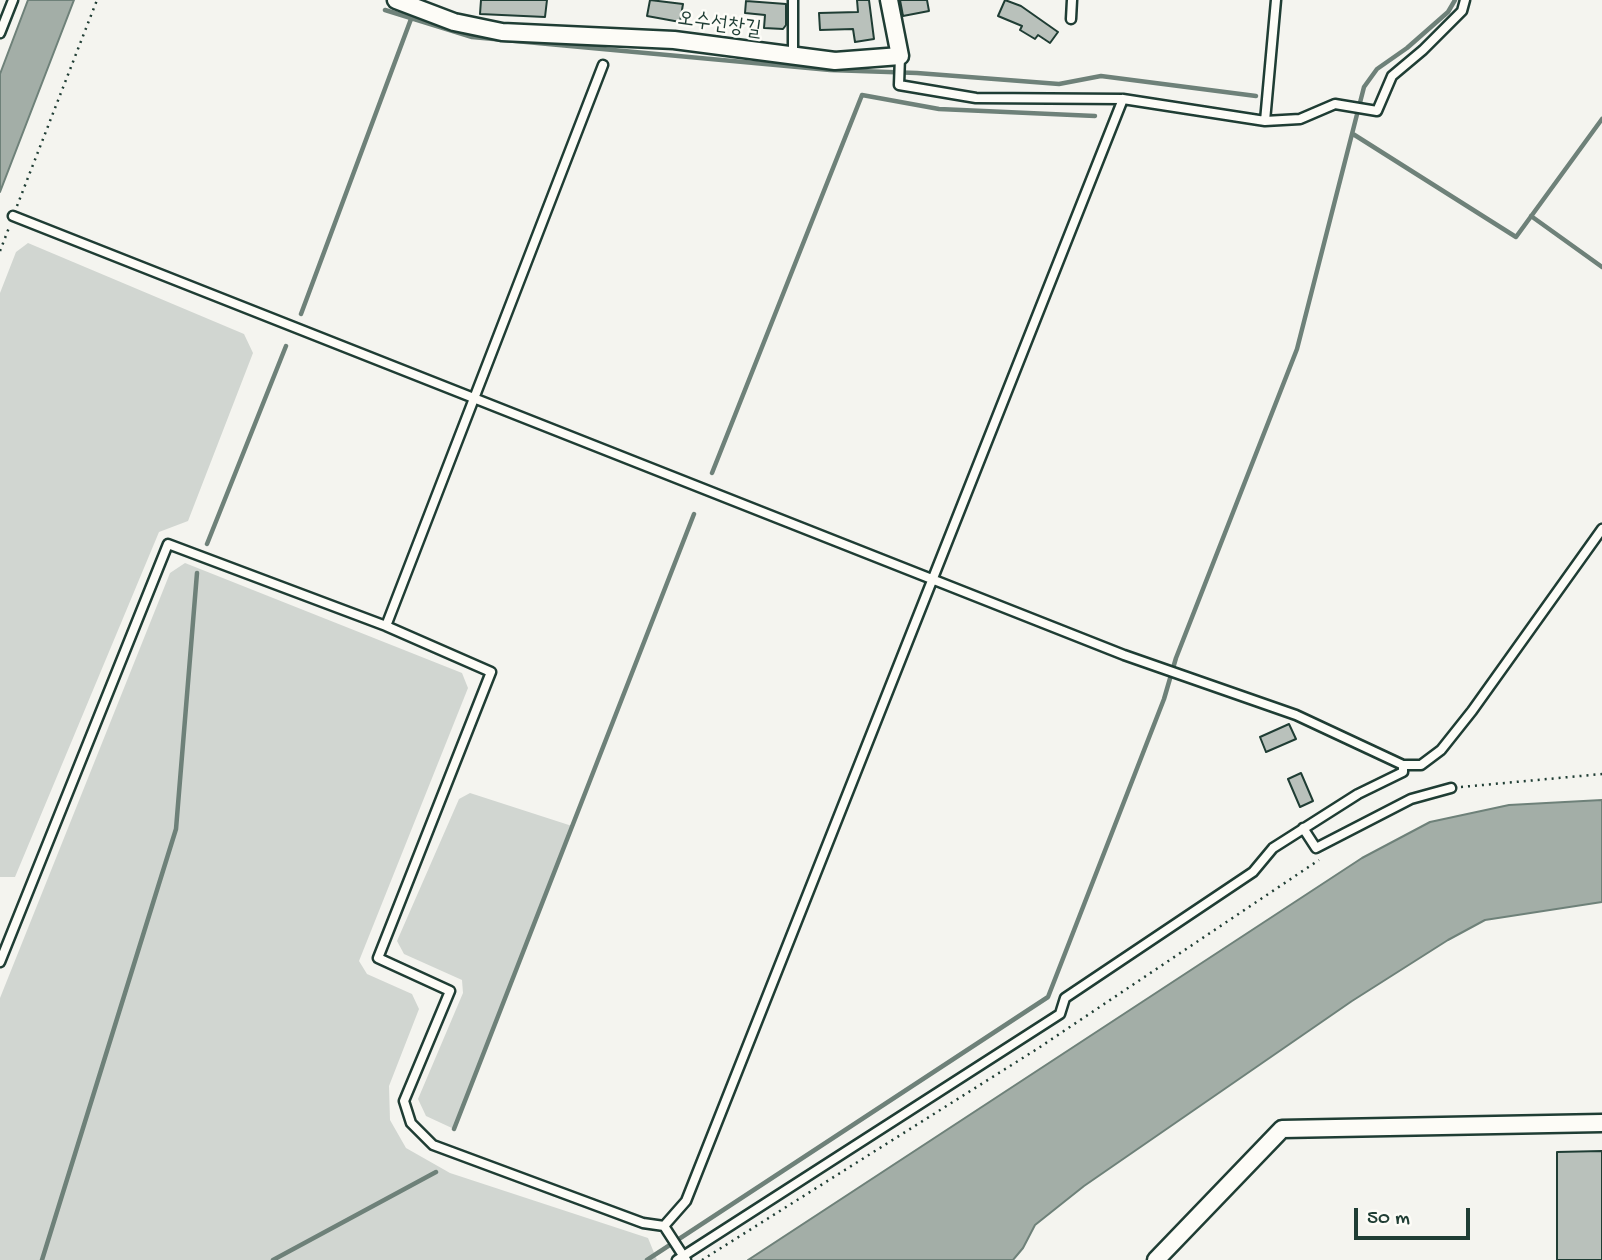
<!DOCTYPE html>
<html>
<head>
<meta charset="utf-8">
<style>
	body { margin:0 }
	#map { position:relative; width:1602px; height:1260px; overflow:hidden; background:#f4f4ef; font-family:"Gochi Hand",sans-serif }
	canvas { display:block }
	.scale { position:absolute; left:1354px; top:1208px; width:116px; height:32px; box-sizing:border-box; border:4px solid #1f3d34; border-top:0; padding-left:9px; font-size:21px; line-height:24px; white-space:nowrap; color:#1f3d34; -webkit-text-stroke:5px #fdfcf7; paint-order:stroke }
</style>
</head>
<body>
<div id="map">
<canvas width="1602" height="1260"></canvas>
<div class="scale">50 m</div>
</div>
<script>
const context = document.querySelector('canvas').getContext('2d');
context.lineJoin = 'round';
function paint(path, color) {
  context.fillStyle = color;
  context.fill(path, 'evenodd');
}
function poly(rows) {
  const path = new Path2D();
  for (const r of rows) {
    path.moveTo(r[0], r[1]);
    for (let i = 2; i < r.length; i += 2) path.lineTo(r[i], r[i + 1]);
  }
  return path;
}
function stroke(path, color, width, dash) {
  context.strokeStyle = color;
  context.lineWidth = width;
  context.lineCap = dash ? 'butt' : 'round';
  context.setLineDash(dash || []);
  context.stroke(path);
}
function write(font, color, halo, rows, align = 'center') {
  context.font = font + ' "Gochi Hand","Poor Story",sans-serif';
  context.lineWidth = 5;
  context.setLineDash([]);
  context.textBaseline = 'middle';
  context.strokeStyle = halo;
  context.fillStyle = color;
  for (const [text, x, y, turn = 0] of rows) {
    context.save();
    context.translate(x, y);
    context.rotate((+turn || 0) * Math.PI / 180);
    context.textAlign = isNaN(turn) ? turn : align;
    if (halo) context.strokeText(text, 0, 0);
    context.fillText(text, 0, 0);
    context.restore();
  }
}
paint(poly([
	[28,243,244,334,253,353,188,521,159,532,15,877,0,877,0,293,16,252],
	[185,563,462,673,468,688,359,961,367,974,412,994,419,1009,389,1086,390,1120,406,1148,450,1173,648,1238,657,1260,0,1260,0,998,170,573],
	[470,793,572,826,454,1129,426,1116,418,1099,463,993,462,980,404,954,397,941,459,799]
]), '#d1d6d1');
const water = poly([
	[28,0,74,0,0,192,0,74,28,0],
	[1602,800,1602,902,1485,920,1448,940,1352,1001,1084,1186,1035,1225,1023,1248,1013,1260,748,1260,1362,858,1430,822,1509,805,1602,800]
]);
paint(water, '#a3aea7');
stroke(water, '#6e8179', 2);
stroke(poly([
	[385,10,472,37,830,70,917,73,1059,84,1101,76,1256,96],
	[1353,134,1516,237,1602,119],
	[1531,216,1602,267],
	[301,314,411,19],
	[712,473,862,95,939,109,1095,116],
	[207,544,286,346],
	[454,1129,694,514],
	[42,1260,176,829,197,573],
	[273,1260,436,1172],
	[647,1260,1048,997,1164,699,1176,658,1297,349,1364,87,1377,69,1407,48,1448,12,1455,0]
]), '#6e8179', 4.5);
const building = poly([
	[481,0,547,0,545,17,480,14,481,0],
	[650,0,683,4,680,22,647,16,650,0],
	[857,0,869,0,874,39,855,42,853,29,820,30,819,13,858,12,857,0],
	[900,0,927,0,929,11,903,16,900,0],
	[1005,0,1021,6,1058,32,1050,43,1038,35,1035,39,1020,30,1022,26,998,16,1005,0],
	[746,1,786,4,786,25,783,29,764,28,765,15,745,13,746,1],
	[1289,724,1296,739,1266,752,1260,737,1289,724],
	[1301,773,1313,801,1300,807,1288,779,1301,773],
	[1602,1151,1602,1260,1557,1260,1557,1152,1602,1151]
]);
paint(building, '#b9c1bb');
stroke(building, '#1f3d34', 2);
const service = poly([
	[1071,19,1072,0],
	[0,33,13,0],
	[793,56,793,0],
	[900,56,899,85,976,98,1123,99,1265,121,1300,119,1335,104,1377,111,1392,76,1423,50,1462,11,1465,0],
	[1265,121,1276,0],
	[13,216,1124,655,1296,715,1403,765,1421,765,1441,750,1472,711,1602,529],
	[386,626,603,65],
	[1303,828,1316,848,1411,799,1451,788],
	[0,962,168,544,386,626,491,672,378,958,450,991,404,1101,411,1123,433,1145,643,1223,664,1226,686,1201,1123,99],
	[664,1226,686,1260],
	[677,1260,1060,1014,1065,998,1253,872,1273,848,1358,794,1403,772,1403,765]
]);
const minor = poly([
	[396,0,454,22,502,32,674,40,835,61,900,56,889,0],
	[1156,1260,1282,1129,1602,1123]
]);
stroke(service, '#1f3d34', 13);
stroke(minor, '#1f3d34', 21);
stroke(poly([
	[17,206,97,0],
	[0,251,10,225],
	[1461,787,1602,774],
	[702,1260,1037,1049,1319,860]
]), '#1f3d34', 2.5, [2, 5]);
stroke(service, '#fdfcf7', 8);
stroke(minor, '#fdfcf7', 16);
write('21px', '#1f3d34', '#fdfcf7', [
	["오수선창길",719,26,8]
]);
</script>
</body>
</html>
